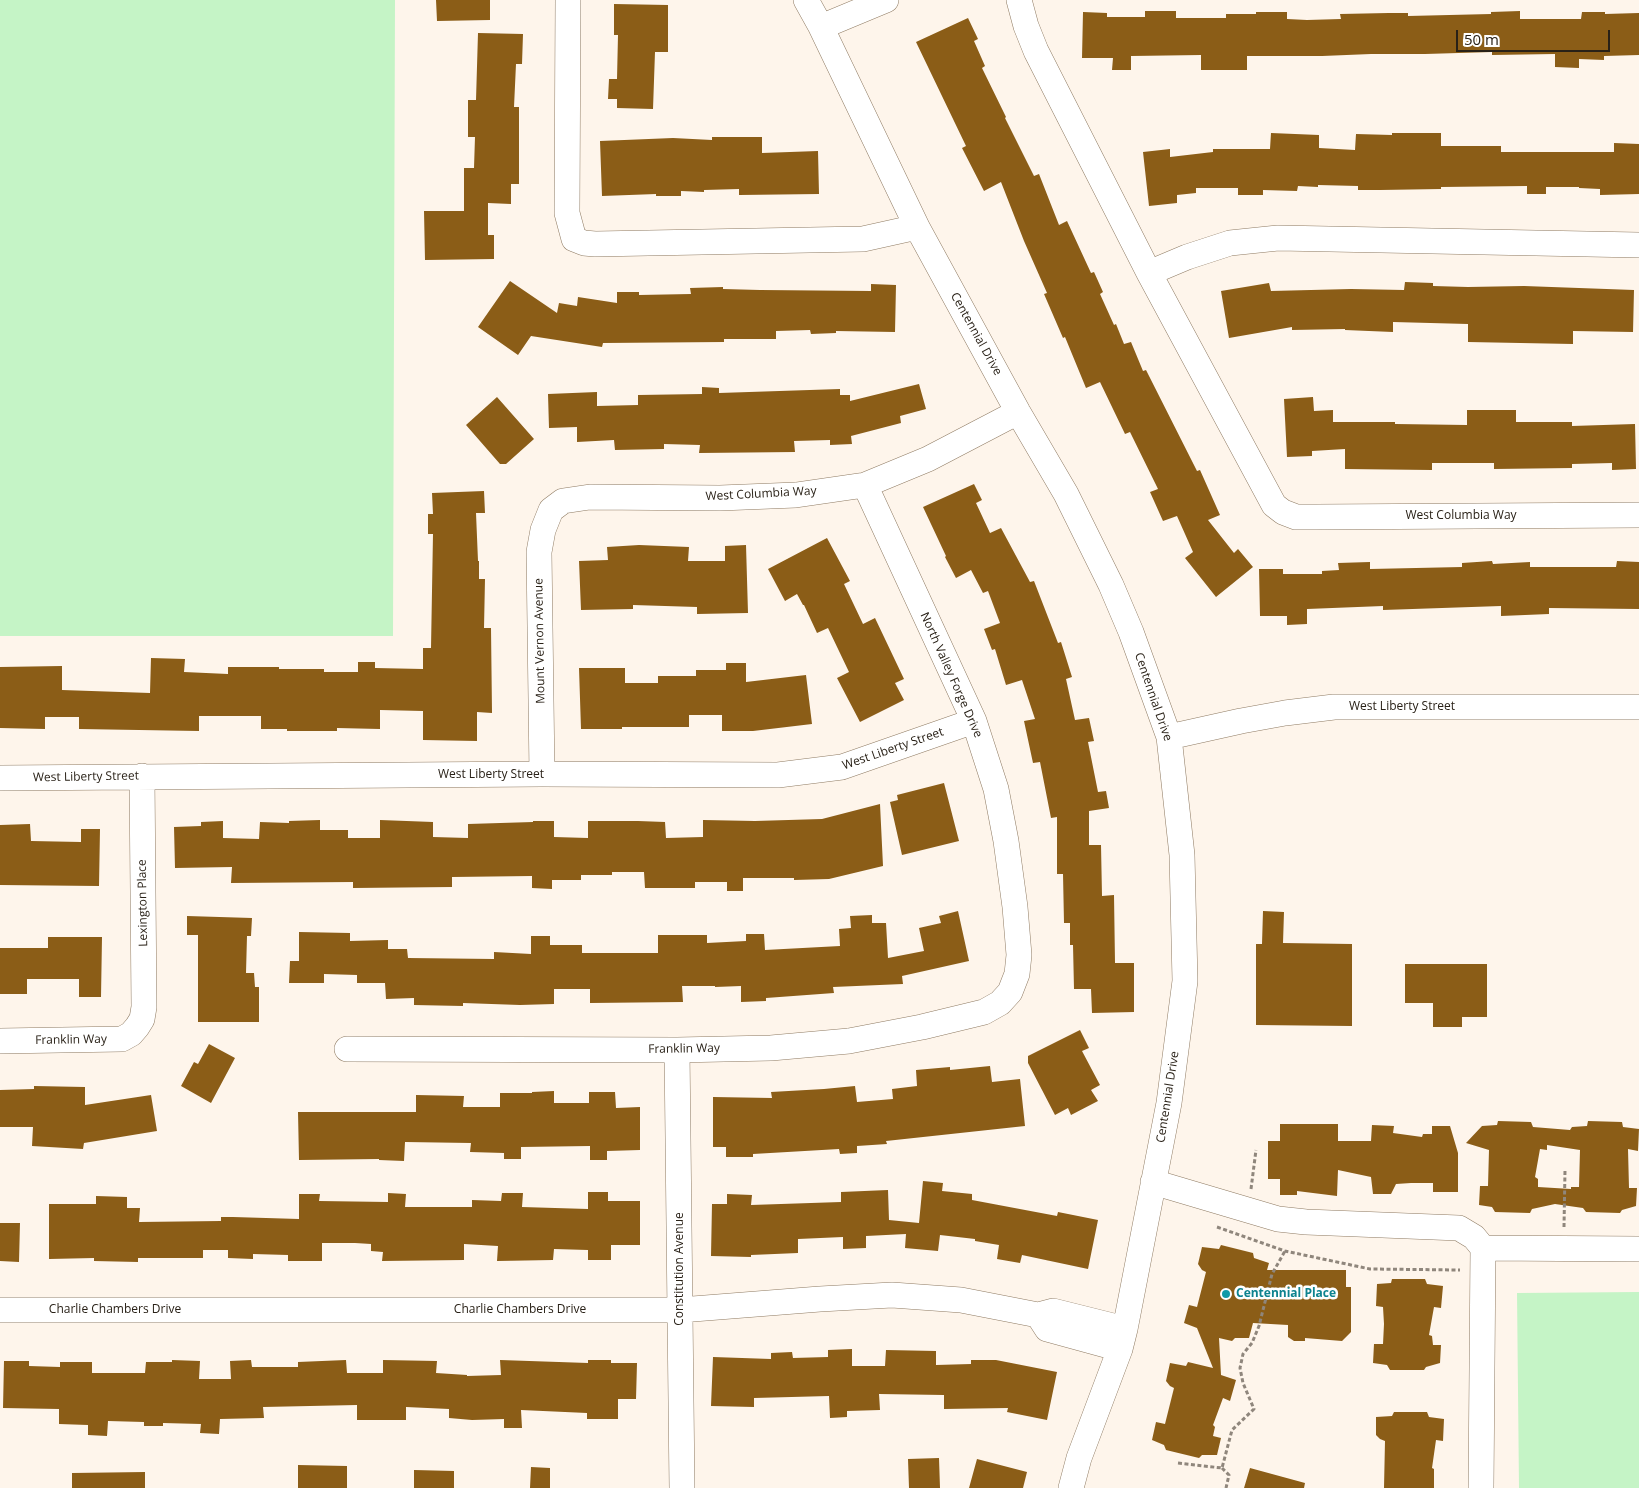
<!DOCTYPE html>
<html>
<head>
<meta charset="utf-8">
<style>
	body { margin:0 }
	#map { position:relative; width:1639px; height:1488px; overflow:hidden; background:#fef5eb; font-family:"Open Sans",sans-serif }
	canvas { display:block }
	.scale { position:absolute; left:1456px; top:30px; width:154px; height:22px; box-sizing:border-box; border:2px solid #292117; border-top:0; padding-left:6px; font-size:15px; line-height:18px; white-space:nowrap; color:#292117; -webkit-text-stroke:4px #fff; paint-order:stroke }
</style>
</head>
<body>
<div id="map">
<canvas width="1639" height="1488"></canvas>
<div class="scale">50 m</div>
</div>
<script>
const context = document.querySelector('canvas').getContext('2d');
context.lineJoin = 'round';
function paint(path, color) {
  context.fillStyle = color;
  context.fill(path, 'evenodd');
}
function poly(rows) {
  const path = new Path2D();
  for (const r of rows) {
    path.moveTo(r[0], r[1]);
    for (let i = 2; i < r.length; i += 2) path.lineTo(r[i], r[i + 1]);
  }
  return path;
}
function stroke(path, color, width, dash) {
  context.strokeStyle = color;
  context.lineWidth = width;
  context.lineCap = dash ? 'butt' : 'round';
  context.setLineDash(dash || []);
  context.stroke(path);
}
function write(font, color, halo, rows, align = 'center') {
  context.font = font + ' "Open Sans",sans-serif';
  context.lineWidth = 5;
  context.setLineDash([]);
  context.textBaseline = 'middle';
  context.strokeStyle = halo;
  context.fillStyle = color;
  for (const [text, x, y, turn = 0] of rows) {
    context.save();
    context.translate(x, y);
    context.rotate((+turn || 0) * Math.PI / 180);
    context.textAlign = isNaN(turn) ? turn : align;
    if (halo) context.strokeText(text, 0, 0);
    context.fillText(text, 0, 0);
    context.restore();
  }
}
paint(poly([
	[0,0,395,0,393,636,0,636],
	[1639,1292,1639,1488,1519,1488,1517,1293]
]), '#c5f4c6');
paint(poly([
	[436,0,490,0,490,20,437,21],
	[614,4,668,5,668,52,655,52,653,109,617,108,617,99,608,99,609,79,617,79,618,35,614,35],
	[1145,11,1176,11,1176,18,1226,18,1226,14,1256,14,1256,12,1287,12,1287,19,1307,20,1341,19,1340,14,1389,13,1408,13,1408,16,1491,14,1491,12,1520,11,1520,19,1581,19,1582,12,1605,12,1605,14,1639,13,1639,55,1604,56,1604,60,1579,59,1579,68,1555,67,1555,54,1492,55,1492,52,1425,54,1371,54,1322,56,1247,56,1247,70,1201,70,1201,55,1131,56,1131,70,1112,70,1113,58,1082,58,1083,12,1107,13,1107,17,1145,17],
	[968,18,978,39,974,41,985,66,982,68,1006,117,1005,118,1034,176,1039,174,1059,225,1067,221,1091,273,1094,272,1103,292,1100,294,1114,325,1116,324,1124,344,1131,342,1143,371,1146,370,1197,471,1200,470,1220,515,1208,520,1234,553,1238,549,1253,567,1216,597,1185,558,1193,552,1177,516,1163,521,1150,492,1158,489,1130,432,1125,434,1100,382,1086,388,1065,337,1063,338,1044,294,1047,293,1024,241,1001,182,984,191,962,148,966,146,916,42],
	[478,33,523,34,522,64,516,64,514,107,519,107,519,184,511,184,511,204,488,203,488,235,494,235,494,259,425,260,424,211,464,211,464,168,474,168,475,137,468,137,468,100,476,100],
	[1271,133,1319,135,1319,148,1355,150,1356,134,1392,135,1392,133,1441,133,1441,146,1501,146,1501,152,1614,152,1614,143,1639,144,1639,194,1600,195,1600,189,1579,188,1579,187,1546,187,1546,194,1527,194,1527,186,1441,187,1441,189,1380,190,1358,190,1358,186,1318,185,1318,187,1298,186,1297,191,1263,190,1263,195,1238,195,1238,188,1196,188,1196,193,1177,195,1177,203,1149,206,1143,152,1170,149,1170,157,1213,152,1213,149,1270,149],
	[712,137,762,137,762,153,818,151,819,194,739,195,739,189,704,190,704,192,681,191,681,196,656,196,656,194,602,196,600,141,673,138,712,140],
	[510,281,557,313,559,303,577,306,578,297,617,303,617,292,639,292,639,295,691,294,690,288,723,287,723,289,760,290,871,291,871,284,896,285,895,332,836,331,836,333,811,334,810,330,776,331,776,339,724,339,724,342,603,343,602,347,531,336,518,355,478,327],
	[1405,282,1433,283,1433,286,1468,287,1524,286,1634,290,1633,332,1573,331,1573,344,1468,342,1468,324,1393,322,1393,332,1345,330,1345,329,1292,330,1292,327,1229,338,1221,291,1269,283,1271,291,1351,289,1404,290],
	[919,384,926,409,900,416,901,423,851,436,852,444,830,445,830,440,794,441,795,452,699,453,700,445,664,444,664,449,615,450,614,440,577,442,577,427,549,428,548,394,597,392,597,406,638,405,638,395,702,394,702,387,719,388,719,393,840,389,840,395,850,395,850,401],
	[497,397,534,439,506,464,500,464,466,425],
	[1313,397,1314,411,1333,410,1333,422,1395,422,1395,424,1467,425,1467,410,1516,410,1516,422,1572,422,1572,426,1635,424,1636,469,1612,470,1612,463,1572,464,1572,468,1494,469,1494,463,1432,463,1432,470,1345,469,1345,449,1312,451,1312,456,1287,457,1284,399],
	[974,484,982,500,976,503,990,533,1001,528,1030,582,1034,581,1058,643,1061,642,1072,677,1066,679,1075,720,1089,718,1094,741,1088,742,1098,792,1106,791,1109,808,1089,811,1089,845,1101,845,1102,896,1114,895,1115,963,1134,963,1134,1012,1092,1013,1091,989,1074,989,1073,945,1070,945,1070,923,1064,923,1063,874,1057,874,1057,817,1051,818,1040,762,1033,763,1024,721,1035,719,1022,680,1006,685,995,649,992,650,984,629,1000,623,988,591,983,593,971,570,956,578,945,557,946,556,923,507],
	[484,491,485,513,476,513,478,561,479,561,479,579,485,579,484,628,491,628,492,713,477,712,477,741,423,740,423,711,380,710,380,729,337,728,337,731,287,731,287,729,261,729,261,716,199,716,199,731,79,729,79,717,45,717,45,729,0,728,0,667,62,666,62,690,150,693,151,658,185,659,184,672,228,674,228,667,279,667,279,669,324,669,324,672,358,672,358,662,375,662,375,668,423,669,423,648,431,648,433,534,428,534,428,514,433,514,432,493],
	[827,538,850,581,844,584,863,624,875,618,904,679,895,683,904,700,860,722,837,678,849,672,828,628,817,633,804,605,803,605,797,594,785,601,768,569],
	[639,545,689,547,688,561,725,561,725,546,746,545,748,613,697,614,697,607,633,605,633,609,581,610,579,561,608,560,607,547],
	[1492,561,1493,564,1530,562,1530,567,1616,567,1617,561,1639,562,1639,609,1549,608,1549,614,1501,616,1501,606,1383,610,1383,606,1307,609,1307,624,1287,625,1287,616,1260,616,1259,569,1283,569,1283,574,1322,574,1322,571,1339,570,1338,563,1370,562,1370,569,1462,567,1462,563],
	[726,663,746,663,746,682,806,675,812,724,753,731,722,731,722,715,689,715,689,727,622,727,622,729,581,729,579,668,625,668,625,683,658,683,658,676,696,676,696,670,726,670],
	[944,783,959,841,902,855,890,802,898,800,897,795],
	[880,804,883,866,829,879,794,880,794,878,743,878,743,891,727,891,727,882,695,882,695,888,645,888,644,872,612,872,612,875,581,875,581,880,552,880,552,889,532,888,532,876,452,877,452,887,353,888,353,882,231,883,232,867,175,868,174,827,201,826,201,822,223,821,223,838,259,839,260,822,289,823,289,821,320,820,320,830,348,830,348,838,380,838,380,820,433,822,433,837,468,838,468,824,533,822,533,821,554,821,554,837,588,838,588,821,638,821,665,822,666,838,703,837,703,820,755,821,822,819],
	[30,824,31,841,81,842,81,829,100,829,99,886,0,885,0,825],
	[958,911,969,961,902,976,903,984,833,987,834,993,766,998,766,1001,741,1002,741,986,715,987,715,986,682,986,683,1002,590,1003,590,989,554,989,554,1004,520,1005,463,1003,463,1006,414,1005,414,998,386,999,385,983,357,983,357,975,324,974,324,983,289,983,290,961,299,961,299,932,350,933,350,941,388,940,388,949,407,949,408,958,494,959,494,952,531,954,531,936,550,936,550,945,582,945,582,953,658,953,658,935,707,935,707,943,746,941,746,934,764,934,765,950,840,946,839,929,851,928,850,916,872,915,872,923,886,923,888,958,924,951,919,928,941,923,939,916],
	[1263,911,1284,912,1283,943,1352,944,1352,1026,1256,1025,1256,944,1262,944],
	[187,916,252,918,251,936,247,936,246,973,254,973,255,987,259,987,259,1022,198,1022,198,935,187,935],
	[48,937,102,937,101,997,79,997,79,979,27,979,27,994,0,994,0,948,48,948],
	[1405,964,1487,964,1487,1017,1462,1017,1462,1027,1433,1027,1433,1003,1405,1003],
	[1080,1030,1089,1048,1082,1051,1100,1085,1091,1090,1098,1101,1071,1115,1068,1108,1055,1115,1028,1063,1028,1056],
	[209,1044,235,1058,211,1103,181,1086,194,1062,198,1064],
	[990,1066,992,1082,1020,1079,1025,1126,886,1141,887,1144,857,1146,857,1153,840,1154,839,1149,753,1154,753,1157,726,1157,726,1147,713,1147,713,1097,772,1098,771,1092,824,1089,855,1086,857,1102,893,1099,892,1089,917,1086,916,1070,950,1067,950,1070],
	[34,1086,85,1087,85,1105,151,1095,157,1131,84,1143,83,1149,32,1146,33,1127,0,1127,0,1090,34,1089],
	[554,1091,554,1103,589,1103,589,1092,615,1092,616,1108,640,1107,640,1150,607,1151,607,1160,590,1160,590,1146,521,1147,521,1159,504,1159,504,1153,470,1152,471,1143,405,1142,404,1161,379,1160,379,1159,299,1160,298,1112,416,1112,416,1095,464,1096,463,1107,500,1107,500,1093,532,1093,532,1092],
	[1498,1121,1531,1122,1533,1127,1570,1130,1572,1127,1587,1126,1588,1121,1622,1122,1623,1127,1639,1129,1638,1151,1628,1149,1629,1188,1637,1188,1636,1206,1622,1210,1620,1213,1586,1212,1583,1208,1555,1204,1532,1209,1530,1213,1495,1212,1492,1207,1479,1205,1480,1186,1488,1186,1489,1150,1466,1143,1482,1126,1497,1125],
	[1547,1145,1580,1150,1579,1187,1571,1187,1571,1189,1538,1187,1538,1179,1535,1177,1540,1149,1547,1150],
	[1280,1124,1338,1124,1338,1141,1371,1141,1372,1125,1394,1126,1393,1133,1422,1137,1423,1134,1432,1134,1432,1126,1450,1126,1458,1153,1458,1192,1433,1192,1433,1183,1411,1183,1396,1184,1391,1194,1373,1194,1371,1177,1338,1170,1337,1196,1297,1191,1297,1195,1280,1195,1280,1179,1268,1179,1268,1141,1280,1141],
	[923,1181,943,1183,942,1191,972,1194,972,1200,1057,1216,1058,1212,1098,1220,1088,1269,1022,1255,1020,1263,997,1259,999,1245,975,1241,975,1239,940,1235,938,1251,905,1248,906,1234,866,1236,866,1248,843,1249,843,1237,798,1239,798,1253,751,1255,751,1257,711,1256,712,1204,727,1204,727,1194,752,1195,751,1205,841,1202,841,1192,888,1190,889,1220,919,1223],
	[588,1192,608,1192,608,1201,640,1201,640,1245,611,1245,611,1260,588,1260,588,1250,554,1249,553,1260,497,1261,498,1246,464,1244,464,1260,382,1261,383,1252,371,1251,371,1244,355,1243,322,1243,322,1261,288,1261,288,1255,253,1254,253,1259,228,1258,228,1250,203,1250,203,1258,138,1258,138,1262,94,1261,94,1258,49,1259,49,1204,96,1204,96,1196,127,1197,127,1208,140,1208,139,1222,221,1221,221,1217,233,1217,299,1219,299,1194,320,1194,319,1201,388,1202,388,1193,406,1194,405,1207,472,1207,472,1200,501,1201,502,1193,523,1193,522,1207,588,1209],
	[0,1223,20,1223,19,1262,0,1261],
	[1221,1245,1253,1253,1254,1258,1269,1263,1267,1270,1346,1270,1346,1287,1351,1287,1351,1332,1342,1341,1305,1338,1305,1341,1294,1341,1288,1337,1288,1325,1253,1323,1249,1338,1235,1338,1232,1341,1219,1338,1221,1375,1236,1380,1230,1401,1223,1398,1213,1425,1215,1427,1213,1436,1221,1438,1217,1455,1202,1455,1199,1458,1166,1450,1164,1445,1152,1440,1156,1422,1165,1424,1174,1388,1170,1386,1166,1381,1170,1363,1186,1366,1188,1362,1213,1368,1197,1328,1184,1323,1189,1305,1197,1307,1206,1272,1202,1270,1198,1264,1202,1247,1219,1249],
	[1392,1279,1425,1279,1427,1284,1443,1286,1441,1308,1434,1307,1429,1335,1432,1336,1433,1345,1441,1345,1440,1363,1426,1367,1424,1370,1390,1370,1387,1365,1373,1363,1374,1344,1383,1344,1384,1324,1383,1307,1376,1306,1377,1284,1391,1283],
	[852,1349,852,1366,885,1366,886,1350,936,1351,936,1365,971,1364,971,1360,996,1360,1057,1372,1047,1420,1007,1412,1008,1408,944,1409,944,1395,879,1394,880,1410,847,1411,847,1417,830,1418,829,1396,754,1398,754,1407,711,1406,713,1357,771,1359,771,1353,792,1352,793,1358,828,1357,828,1350],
	[172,1360,200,1361,199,1379,231,1379,230,1361,251,1360,252,1367,298,1367,298,1362,346,1360,347,1373,383,1373,383,1360,437,1361,436,1373,467,1375,467,1376,501,1375,500,1360,588,1363,588,1360,611,1360,611,1363,637,1363,636,1399,618,1399,618,1419,587,1419,587,1413,521,1410,522,1428,504,1428,504,1419,472,1420,449,1418,449,1409,406,1407,406,1420,357,1420,357,1405,263,1407,264,1418,220,1419,219,1434,200,1433,201,1424,163,1423,163,1426,144,1426,144,1422,108,1421,107,1436,88,1435,88,1425,59,1424,59,1409,3,1408,4,1361,29,1361,29,1366,60,1367,60,1362,92,1362,92,1373,145,1373,146,1362,172,1362],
	[1394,1412,1427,1412,1429,1417,1444,1419,1443,1441,1436,1440,1432,1468,1434,1469,1434,1488,1384,1488,1385,1441,1380,1439,1376,1435,1376,1417,1392,1416],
	[939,1458,940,1488,909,1488,908,1459],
	[977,1459,1027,1472,1023,1488,969,1488],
	[298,1465,347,1466,347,1488,298,1488],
	[531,1467,550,1468,550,1488,530,1488],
	[1250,1468,1305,1483,1304,1488,1244,1488],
	[414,1470,454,1471,454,1488,414,1488],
	[145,1472,145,1488,72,1488,72,1473]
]), '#8b5d17');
const minor = poly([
	[568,0,567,213,574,239,584,243,595,244,863,239,917,227],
	[806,0,821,27,917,227,1018,412,1066,494,1111,585,1131,632,1169,737,1182,855,1185,981,1169,1103,1125,1329,1120,1349,1079,1458,1071,1488],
	[1019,0,1026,26,1036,51,1149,273,1274,505,1283,512,1296,517,1316,517,1639,515],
	[821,27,886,0],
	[1149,273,1187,257,1230,243,1278,238,1639,245],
	[1169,737,1241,721,1285,713,1334,707,1639,707],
	[542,774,539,552,543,530,551,510,563,501,590,497,720,498,796,495,865,485,928,459,1018,412],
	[0,778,542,774,778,775,842,767,974,721],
	[0,1041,122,1039,131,1034,137,1027,142,1019,144,1007,142,776],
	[347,1049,677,1050,771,1048,849,1041,922,1027,984,1012,1000,1003,1010,992,1017,974,1019,955,1015,907,1006,841,996,789,974,721,865,485],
	[677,1050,682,1488],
	[1153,1182,1278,1219,1306,1222,1459,1228,1474,1237,1483,1248,1481,1488],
	[1483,1248,1639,1249],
	[0,1310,680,1310,820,1299,892,1295,961,1300,1038,1315,1053,1311,1125,1329],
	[1038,1315,1047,1329,1120,1349]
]);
stroke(minor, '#8f7b63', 26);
stroke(poly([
	[1251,1189,1256,1150],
	[1217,1227,1285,1251,1370,1269,1460,1270],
	[1564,1227,1565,1170],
	[1178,1463,1222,1468,1232,1430,1254,1409,1243,1383,1240,1368,1243,1354,1252,1343,1259,1326,1272,1274,1285,1251],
	[1222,1468,1229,1475,1226,1488]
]), '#8f867c', 3, [4, 2.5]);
stroke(minor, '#fff', 25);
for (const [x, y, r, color] of [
	[1226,1294,5,"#0f9aa8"]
]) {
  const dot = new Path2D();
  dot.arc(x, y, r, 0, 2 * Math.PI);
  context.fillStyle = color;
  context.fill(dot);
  stroke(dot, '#fff', 2);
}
write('12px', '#292117', '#fff', [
	["Centennial Drive",976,334,61],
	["West Columbia Way",761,494,-3],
	["West Columbia Way",1461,516],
	["Mount Vernon Avenue",540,641,-91],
	["North Valley Forge Drive",951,675,66],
	["Centennial Drive",1153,697,71],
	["West Liberty Street",1402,707],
	["West Liberty Street",893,749,-19],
	["West Liberty Street",491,775],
	["West Liberty Street",86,777,-1],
	["Lexington Place",143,903,-91],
	["Franklin Way",71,1040,-1],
	["Franklin Way",684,1049,-1],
	["Centennial Drive",1168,1097,-81],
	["Constitution Avenue",680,1269,-90],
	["Charlie Chambers Drive",115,1310],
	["Charlie Chambers Drive",520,1310]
]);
write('bold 12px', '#0d838f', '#fff', [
	["Centennial Place",1236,1294]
], 'left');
</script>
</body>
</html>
